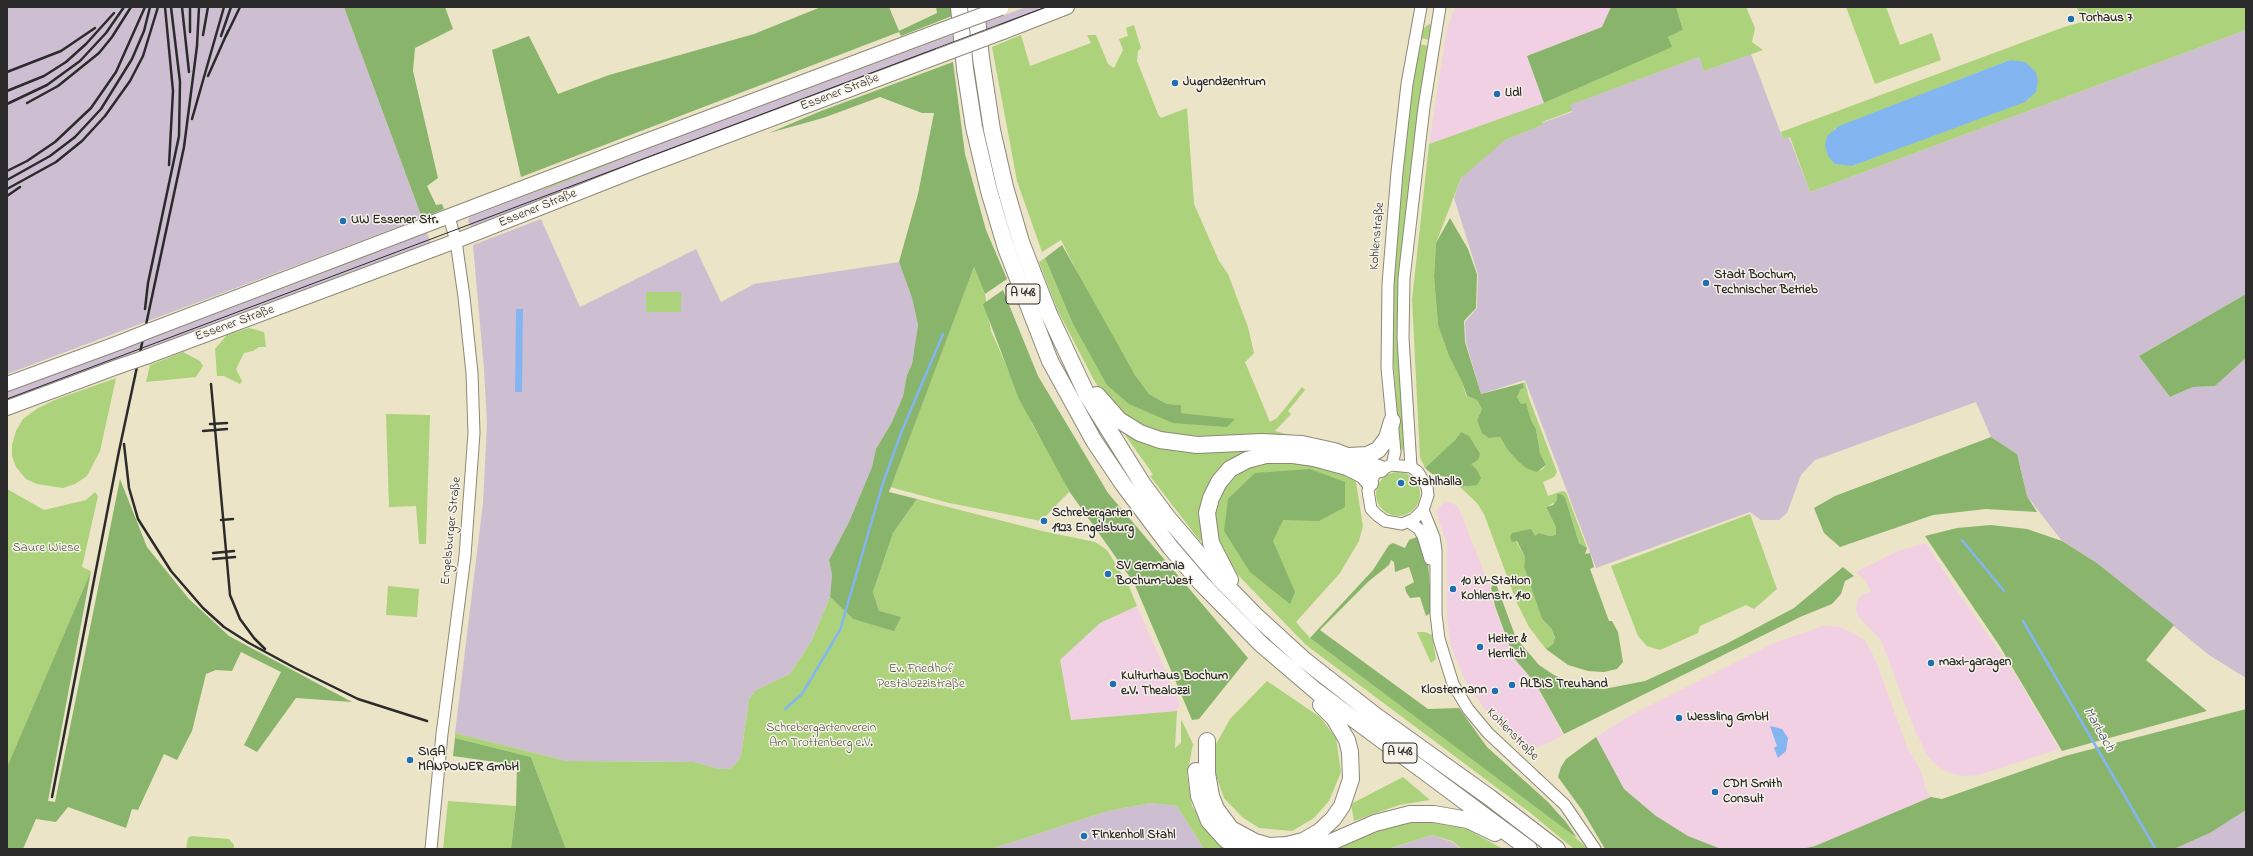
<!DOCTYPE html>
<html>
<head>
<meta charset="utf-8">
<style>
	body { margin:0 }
	#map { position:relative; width:2253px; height:856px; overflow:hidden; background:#ece4c6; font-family:"Indie Flower",sans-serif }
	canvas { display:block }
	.frame { position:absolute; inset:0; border:8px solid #2b2b2b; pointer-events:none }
</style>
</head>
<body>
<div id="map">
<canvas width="2253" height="856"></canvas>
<div class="frame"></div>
</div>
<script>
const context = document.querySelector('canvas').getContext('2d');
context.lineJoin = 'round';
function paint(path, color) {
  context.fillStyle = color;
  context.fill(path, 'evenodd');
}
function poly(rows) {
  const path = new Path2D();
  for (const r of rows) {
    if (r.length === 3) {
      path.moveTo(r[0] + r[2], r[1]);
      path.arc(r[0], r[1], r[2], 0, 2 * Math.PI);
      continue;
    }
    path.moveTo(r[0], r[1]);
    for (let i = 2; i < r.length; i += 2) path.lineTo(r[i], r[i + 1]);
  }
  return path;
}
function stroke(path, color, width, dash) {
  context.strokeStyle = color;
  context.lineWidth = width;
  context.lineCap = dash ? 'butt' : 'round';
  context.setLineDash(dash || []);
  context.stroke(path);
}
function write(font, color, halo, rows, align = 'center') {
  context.font = font + ' "Indie Flower",sans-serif';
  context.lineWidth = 3;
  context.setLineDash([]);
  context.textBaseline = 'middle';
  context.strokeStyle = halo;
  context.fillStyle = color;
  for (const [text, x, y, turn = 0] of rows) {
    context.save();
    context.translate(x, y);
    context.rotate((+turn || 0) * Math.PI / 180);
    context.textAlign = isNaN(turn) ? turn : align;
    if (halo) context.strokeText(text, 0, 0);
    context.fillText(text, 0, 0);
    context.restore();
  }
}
paint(poly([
	[1455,7,1611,7,1602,27,1527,56,1544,103,1429,144,1447,29],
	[1445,501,1458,506,1490,587,1494,606,1514,658,1536,684,1563,735,1542,746,1529,749,1519,746,1491,718,1467,684,1454,655,1450,641,1447,618,1447,544,1436,511],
	[1926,543,1959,594,2012,669,2059,749,1979,775,1963,776,1950,773,1937,766,1927,755,1915,731,1881,640,1858,616,1856,609,1857,601,1863,594,1871,592,1865,580,1856,572,1898,551],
	[1137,606,1180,704,1177,711,1072,720,1059,660,1100,623],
	[1823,626,1841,627,1865,640,1876,661,1907,747,1922,773,1926,791,1931,797,1815,846,1802,849,1721,849,1688,836,1656,816,1624,789,1596,737,1631,715,1774,643]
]), '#f1d0e3');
paint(poly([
	[7,7,344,7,422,218,7,374],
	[1026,7,1038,7,1039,11,712,133,471,228,468,220,470,217,670,140],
	[2246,30,2246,294,2139,356,2170,397,2193,387,2215,386,2246,358,2246,678,2209,655,2097,563,2062,541,2027,496,2017,454,1991,437,1976,402,1815,460,1801,475,1787,513,1779,520,1761,520,1750,512,1596,568,1525,380,1481,394,1466,342,1465,322,1477,308,1478,274,1454,198,1461,178,1482,158,1505,140,1542,125,1541,123,1572,112,1569,105,1699,57,1704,71,1751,54,1783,139,1789,137,1810,192],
	[541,219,580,307,696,249,721,302,754,284,899,262,912,298,918,325,912,364,907,375,903,396,892,422,876,449,872,467,849,522,829,560,832,575,830,597,812,640,790,674,756,690,749,699,741,756,735,765,729,769,719,769,694,762,567,761,455,733,483,503,487,424,484,369,473,245],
	[426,231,432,246,378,266,376,263,7,401,7,392,321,274,372,251],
	[1151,803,1177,806,1204,849,991,849,1108,811],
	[2246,810,2246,849,2174,849,2210,833],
	[1432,835,1452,842,1461,849,1389,849]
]), '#cebed1');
paint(poly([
	[1676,7,1746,7,1755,28,1752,42,1763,50,1704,71,1699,57,1570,105,1572,111,1542,122,1542,125,1505,140,1461,178,1436,243,1434,277,1438,325,1449,356,1463,384,1466,396,1477,400,1482,409,1477,420,1489,438,1500,437,1507,449,1537,472,1543,469,1546,465,1540,453,1536,429,1531,420,1526,403,1521,404,1517,397,1521,389,1524,388,1523,383,1525,382,1529,398,1557,472,1554,477,1543,482,1548,496,1562,491,1566,492,1587,548,1579,543,1565,497,1546,507,1556,527,1556,535,1550,536,1539,533,1535,537,1516,541,1525,557,1524,567,1542,619,1551,628,1555,639,1553,644,1546,649,1529,627,1517,603,1484,514,1477,503,1460,487,1466,487,1471,464,1461,432,1455,440,1425,468,1420,457,1412,300,1429,144,1544,103,1671,47,1668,37,1683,30],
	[1846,7,1886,7,1900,45,1932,33,1941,60,1875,84],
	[2080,7,2246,7,2246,30,1810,192,1790,137,1783,139,1781,132,2064,27,2082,22,2077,8],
	[2010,60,2029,99,1852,166,1834,129],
	[1429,24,1432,26,1430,40,1420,38,1424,28],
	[1134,25,1141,48,1138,51,1137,61,1158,114,1161,118,1187,108,1194,204,1219,261,1228,274,1248,327,1254,353,1245,362,1270,422,1277,418,1302,387,1305,390,1288,411,1291,414,1275,431,1312,441,1177,438,1131,422,1106,398,1095,382,1058,311,1039,262,1045,258,1072,322,1173,423,1206,416,1181,413,1181,405,1167,404,1149,394,1135,375,1087,292,1061,240,1042,252,1017,181,992,47,1021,35,1030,66,1091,43,1087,35,1096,35,1108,64,1114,68,1123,50,1119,39,1128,36,1126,28],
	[937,38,937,40,670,140,541,191,556,182],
	[1418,44,1429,46,1410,177,1405,449,1400,450,1391,331,1392,301,1399,197],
	[372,251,373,254,150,338,150,336],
	[974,267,985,294,991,331,1032,424,1056,464,1069,492,1041,521,949,503,890,487],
	[646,292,681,292,681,312,646,312],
	[249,328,264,332,266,347,259,347,253,351,244,353,236,369,242,381,240,384,224,376,217,376,215,349,227,335],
	[183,352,200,361,203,366,196,377,146,382,150,365],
	[116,378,100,451,87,476,75,484,63,488,37,484,26,479,16,467,12,456,12,445,16,431,23,419,38,408,57,399],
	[386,414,430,415,426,544,419,544,416,506,389,507],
	[1118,425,1129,433,1267,448,1249,451,1229,462,1213,477,1204,493,1200,517,1203,540,1200,541,1150,476,1153,475,1150,470],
	[1306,460,1355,476,1363,526,1359,541,1340,573,1296,622,1310,638,1567,830,1588,849,1574,849,1528,811,1306,645,1237,574,1220,545,1215,523,1215,510,1226,481,1236,472,1260,461],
	[1398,494,22],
	[7,489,44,510,86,500,95,492,98,496,82,567,91,571,7,767],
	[917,499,1042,531,1095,542,1107,550,1128,584,1137,606,1100,623,1060,660,1071,720,1177,711,1175,748,1181,743,1181,719,1193,744,1187,776,1192,806,1207,828,1228,849,1204,849,1177,806,1151,803,1108,811,991,849,566,849,531,757,455,738,455,733,567,761,694,762,719,769,729,769,735,765,741,756,749,699,756,690,790,674,812,640,830,597,853,619,894,630,879,611,873,592,893,533],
	[1750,514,1777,589,1754,609,1746,605,1700,626,1698,633,1660,650,1647,646,1638,636,1611,566],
	[388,586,419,589,417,617,386,615],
	[1417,632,1425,632,1432,635,1436,659,1432,662,1431,663],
	[1267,681,1320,717,1336,738,1341,772,1329,801,1314,818,1292,831,1259,828,1242,817,1224,798,1215,773,1215,746,1230,719],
	[1403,777,1430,800,1399,805,1354,821,1351,804],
	[448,801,516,806,511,849,443,849],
	[1419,822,1438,822,1467,829,1503,849,1462,849,1452,841,1432,835,1388,849,1335,849,1374,832,1402,824],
	[191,836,229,839,234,845,234,849,186,849,188,838]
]), '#acd27c');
paint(poly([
	[344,7,445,7,453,29,415,48,413,71,438,178,427,186,436,205,442,204,444,209,422,218],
	[821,7,889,7,899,31,937,13,936,7,951,7,952,16,901,36,899,32,521,177,492,50,529,36,558,94,609,75,754,34],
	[1611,7,1676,7,1683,30,1668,37,1672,47,1544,103,1527,56,1602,27],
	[953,62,965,154,986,230,1007,279,985,294,974,267,889,492,917,499,893,533,873,592,879,611,901,617,894,631,853,619,830,597,832,575,829,560,849,522,872,467,876,449,892,422,903,396,907,375,912,364,918,325,912,298,899,262,918,194,934,113,922,113,880,97,823,118,769,133,821,111],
	[1450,218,1468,249,1477,274,1476,308,1464,321,1465,342,1481,394,1523,383,1524,388,1521,389,1517,397,1521,404,1526,403,1531,420,1536,429,1540,453,1546,465,1537,472,1526,468,1518,461,1507,449,1500,437,1489,438,1482,433,1477,420,1482,409,1477,400,1467,396,1463,384,1449,356,1438,325,1434,277,1436,243],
	[1062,245,1135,375,1149,394,1167,404,1181,405,1181,413,1235,419,1227,427,1173,423,1129,404,1107,385,1072,322,1045,258],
	[1003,290,1038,376,1108,493,1248,658,1199,719,1192,720,1134,583,1069,491,1019,399,983,304],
	[2246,294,2246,358,2215,386,2193,387,2170,397,2139,356],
	[1461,432,1469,436,1480,454,1478,460,1471,464,1477,470,1481,478,1477,485,1460,487,1446,477,1432,474,1425,468,1455,440],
	[1991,437,2017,454,2027,496,2037,512,1986,509,1933,515,1840,547,1824,533,1814,508,1835,496],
	[1310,469,1345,482,1345,507,1319,521,1283,520,1273,541,1295,592,1290,604,1250,572,1224,531,1228,499,1255,473],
	[120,479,147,547,189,599,229,636,352,702,296,698,257,752,244,745,281,672,241,652,232,671,216,670,206,674,192,731,177,760,164,754,138,810,132,809,126,828,68,807,56,822,36,819,23,849,7,849,7,767,91,571,48,801,55,802],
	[1557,494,1561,494,1565,497,1579,543,1587,548,1585,554,1590,553,1594,567,1590,569,1609,621,1612,621,1618,632,1623,662,1617,669,1604,672,1588,671,1568,665,1546,649,1553,644,1555,638,1551,628,1542,619,1524,567,1525,557,1517,541,1512,542,1510,537,1512,533,1531,529,1535,536,1539,533,1550,536,1556,535,1556,527,1546,507,1553,505,1557,500],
	[1991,525,2027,529,2062,541,2097,563,2174,625,2146,660,2207,711,2062,751,1999,645,1925,536,1957,528],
	[1419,536,1428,563,1432,611,1429,614,1426,616,1420,597,1410,598,1406,592,1405,587,1414,582,1409,567,1395,572,1394,562,1391,560,1389,565,1369,581,1320,630,1428,709,1459,708,1487,747,1548,802,1566,822,1577,838,1310,638,1373,570,1389,545,1393,543,1405,548,1409,540],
	[1843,567,1854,576,1845,581,1841,594,1832,604,1800,617,1564,734,1536,684,1514,658,1495,606,1491,588,1495,581,1516,638,1539,665,1554,675,1578,686,1604,689,1645,681,1726,644,1794,608],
	[2246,709,2246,810,2210,833,2174,849,1802,849,1815,846,1931,797,1942,799,2065,756],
	[1596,737,1624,789,1656,816,1688,836,1721,849,1605,849,1582,810,1558,777,1561,767,1566,759],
	[455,738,531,757,566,849,511,849,516,806,517,765,453,756]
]), '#89b46c');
paint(poly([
	[2010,60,2025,62,2036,72,2038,82,2036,92,2025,102,1852,166,1835,164,1828,156,1825,146,1827,136,1839,126],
	[516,309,523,309,522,392,515,392],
	[1770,726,1782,729,1788,738,1786,751,1778,758,1774,748,1777,746]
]), '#83b6f0');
stroke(poly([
	[1962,540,2004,591],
	[2023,621,2155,848],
	[785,709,802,694,840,630,883,483,901,433,943,334]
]), '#83b6f0', 2.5);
const minor = poly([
	[1392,465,1411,467,1418,472,1427,487,1428,495,1423,510,1414,519,1402,524,1385,521,1377,515,1371,509,1368,491,1374,475,1381,469,1392,465,1395,452,1387,368,1388,284,1397,172,1407,84,1421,7],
	[1411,467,1403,338,1404,278,1424,107,1440,7],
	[1423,510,1434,537,1436,550,1436,614,1439,639,1453,684,1468,709,1488,733,1565,805,1595,849],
	[1409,522,1419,529,1423,536,1430,559],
	[431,849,442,734,465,556,474,433,472,373,464,297,456,241,449,217]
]);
const major = poly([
	[1003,32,1067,7],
	[151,330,630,147,936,32],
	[146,357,456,241,641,168,939,56],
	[7,384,121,342],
	[7,408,117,367]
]);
const highway = poly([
	[959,7,965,69,974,127,989,191,1006,248,1050,361,1094,441,1123,484,1171,548,1201,583,1261,644,1316,691,1529,849],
	[976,7,981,58,992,130,1005,187,1021,242,1049,314,1087,395,1142,483,1168,518,1220,579,1257,617,1303,659,1376,716,1489,797,1557,849],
	[1097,395,1119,420,1140,433,1160,440,1197,445,1262,442,1302,444,1334,451,1381,469],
	[1349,456,1367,455,1378,450,1387,438,1392,421],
	[1230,580,1211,543,1207,513,1211,498,1219,482,1230,469,1247,460,1266,455,1293,455,1314,458,1347,467,1363,475,1370,483],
	[1207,741,1207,773,1211,796,1216,809,1231,829,1255,842,1269,846,1287,845,1303,841,1319,832,1333,819,1342,806,1351,779,1350,752,1347,740,1334,718,1321,705],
	[1196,771,1199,796,1209,821,1226,840,1241,849],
	[1315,849,1375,823,1410,814,1434,814,1468,820,1495,833]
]);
stroke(minor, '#8c8878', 13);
stroke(major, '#8c8878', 16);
stroke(highway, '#8c8878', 18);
stroke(minor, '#fff', 11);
stroke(major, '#fff', 14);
stroke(highway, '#fff', 16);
stroke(poly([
	[7,399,1046,7]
]), '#2b2b2b', 1);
stroke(poly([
	[165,7,173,91,169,165],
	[182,7,189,72],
	[190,7,190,32],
	[203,35,208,7],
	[221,36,231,7],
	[226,36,240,7],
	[7,72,61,51,95,28],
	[208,76,228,31],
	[7,91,44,76,66,62,86,44,114,13],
	[27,103,58,86,99,53,112,37,131,7],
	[7,104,47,85,80,61,106,33,124,7],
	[192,119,224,7],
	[7,171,27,161,55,142,91,108,116,72,145,7],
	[7,180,50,156,75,137,101,109,132,59,144,31,150,7],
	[7,189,56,162,82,141,105,116,130,81,143,56,158,7],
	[7,196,20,187],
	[145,309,148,283,179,136,180,82,171,7],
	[211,384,230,595,240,619,254,638,265,649],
	[210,424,227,423],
	[203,431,227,429],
	[124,444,129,488,138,519,171,571,203,608,224,627,249,643,295,668,358,699,427,721],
	[221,520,233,519],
	[213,553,234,551],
	[213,559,235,557],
	[52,797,119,451,184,147,197,46,199,7]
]), '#2b2b2b', 2.5);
const majorBridge = poly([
	[936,32,1001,8],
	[939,56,1003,32],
	[121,342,151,330],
	[117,367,146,357]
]);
stroke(majorBridge, '#8c8878', 16, []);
stroke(majorBridge, '#fff', 14);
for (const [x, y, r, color] of [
	[2071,19,4,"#1f6fb2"],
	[1175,83,4,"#1f6fb2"],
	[1497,94,4,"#1f6fb2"],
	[343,221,4,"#1f6fb2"],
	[1706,283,4,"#1f6fb2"],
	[1401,483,4,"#1f6fb2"],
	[1044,521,4,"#1f6fb2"],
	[1108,574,4,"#1f6fb2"],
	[1453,589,4,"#1f6fb2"],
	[1480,647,4,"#1f6fb2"],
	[1931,663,4,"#1f6fb2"],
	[1113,684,4,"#1f6fb2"],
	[1512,685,4,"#1f6fb2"],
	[1495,691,4,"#1f6fb2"],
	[1679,718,4,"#1f6fb2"],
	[410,760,4,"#1f6fb2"],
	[1715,792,4,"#1f6fb2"],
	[1084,836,4,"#1f6fb2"]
]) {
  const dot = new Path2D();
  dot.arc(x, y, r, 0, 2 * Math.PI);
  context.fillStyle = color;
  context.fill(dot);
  stroke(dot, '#f7f3e8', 1.5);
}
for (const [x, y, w] of [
	[1023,294,34],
	[1400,753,34]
]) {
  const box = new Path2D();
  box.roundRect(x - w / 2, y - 10, w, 20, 3);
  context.fillStyle = '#f7f3e8';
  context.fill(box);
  stroke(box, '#2b2b2b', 1);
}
write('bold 12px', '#2b2b2b', null, [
	["A 448",1023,294],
	["A 448",1400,753]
]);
write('bold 13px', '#2b2b2b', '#f7f3e8', [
	["Torhaus 7",2079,19],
	["Jugendzentrum",1183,83],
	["Lidl",1505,94],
	["UW Essener Str.",351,221],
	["Stadt Bochum,",1714,276],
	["Technischer Betrieb",1714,291],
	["Stahlhalla",1409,483],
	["Schrebergarten",1052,514],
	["1923 Engelsburg",1052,529],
	["SV Germania",1116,567],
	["Bochum-West",1116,582],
	["10 kV-Station",1461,582],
	["Kohlenstr. 140",1461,597],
	["Heiter &",1488,640],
	["Herrlich",1488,655],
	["maxi-garagen",1939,663],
	["Kulturhaus Bochum",1121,677],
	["e.V. Thealozzi",1121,692],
	["ALBIS Treuhand",1520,685],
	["Klostermann",1487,691,"right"],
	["Wessling GmbH",1687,718],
	["SIGA",418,753],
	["MANPOWER GmbH",418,768],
	["CDM Smith",1723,785],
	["Consult",1723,800],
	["Finkenholl Stahl",1092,836]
], 'left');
write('13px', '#2b2b2b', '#f7f3e8', [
	["Essener Straße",840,93,-21],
	["Essener Straße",538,209,-22],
	["Kohlenstraße",1378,236,-85],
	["Essener Straße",235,324,-20],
	["Engelsburger Straße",452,531,-84],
	["Kohlenstraße",1512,735,45]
]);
write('13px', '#4b553f', '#f7f3e8', [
	["Saure Wiese",46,549],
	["Ev. Friedhof",921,670],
	["Pestalozzistraße",921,685],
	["Schrebergartenverein",821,729],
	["Am Trottenberg e.V.",821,744]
]);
write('italic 14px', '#455566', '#f7f3e8', [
	["Marbach",2098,730,60]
]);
</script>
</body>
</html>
